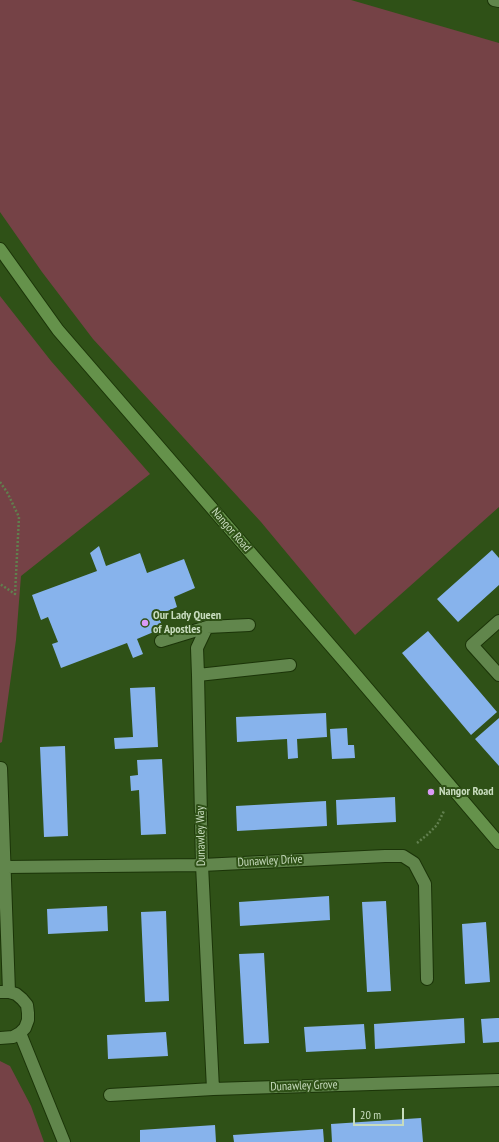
<!DOCTYPE html>
<html>
<head>
<meta charset="utf-8">
<style>
	body { margin:0 }
	#map { position:relative; width:499px; height:1142px; overflow:hidden; background:#2f5117; font-family:"PT Sans Narrow",sans-serif }
	canvas { display:block }
	.scale { position:absolute; left:353px; top:1108px; width:51px; height:18px; box-sizing:border-box; border:2px solid #c8dcbe; border-top:0; padding-left:5px; font-size:12px; line-height:14px; white-space:nowrap; color:#c8dcbe; -webkit-text-stroke:3px #2f5117; paint-order:stroke }
</style>
</head>
<body>
<div id="map">
<canvas width="499" height="1142"></canvas>
<div class="scale">20 m</div>
</div>
<script>
const context = document.querySelector('canvas').getContext('2d');
context.lineJoin = 'round';
function paint(path, color) {
  context.fillStyle = color;
  context.fill(path, 'evenodd');
}
function poly(rows) {
  const path = new Path2D();
  for (const r of rows) {
    path.moveTo(r[0], r[1]);
    for (let i = 2; i < r.length; i += 2) path.lineTo(r[i], r[i + 1]);
  }
  return path;
}
function stroke(path, color, width, dash) {
  context.strokeStyle = color;
  context.lineWidth = width;
  context.lineCap = dash ? 'butt' : 'round';
  context.setLineDash(dash || []);
  context.stroke(path);
}
function write(font, color, halo, rows, align = 'center') {
  context.font = font + ' "PT Sans Narrow",sans-serif';
  context.lineWidth = 4;
  context.setLineDash([]);
  context.textBaseline = 'middle';
  context.strokeStyle = halo;
  context.fillStyle = color;
  for (const [text, x, y, turn = 0] of rows) {
    context.save();
    context.translate(x, y);
    context.rotate((+turn || 0) * Math.PI / 180);
    context.textAlign = isNaN(turn) ? turn : align;
    if (halo) context.strokeText(text, 0, 0);
    context.fillText(text, 0, 0);
    context.restore();
  }
}
paint(poly([
	[0,0,351,0,499,43,499,507,355,635,261,522,93,339,42,272,0,212],
	[0,296,51,361,150,474,21,576,16,640,2,742,0,743],
	[0,1061,10,1066,31,1106,44,1142,0,1142]
]), '#754246');
paint(poly([
	[99,546,106,566,140,553,147,573,184,559,195,588,174,597,177,607,158,615,163,628,137,639,143,654,133,658,127,643,61,668,52,644,58,642,48,617,41,620,32,595,97,571,90,553],
	[492,550,499,558,499,585,458,622,437,599],
	[428,631,497,712,471,735,402,653],
	[155,687,158,747,115,749,114,738,133,737,130,688],
	[326,713,327,737,297,739,298,758,288,759,287,739,237,742,236,717],
	[499,718,499,766,475,739],
	[347,728,348,745,354,745,355,758,332,759,330,729],
	[65,746,68,836,44,837,40,747],
	[162,759,166,834,141,835,139,790,131,791,130,776,138,775,137,760],
	[395,797,396,822,337,825,336,800],
	[326,801,327,826,237,831,236,806],
	[329,896,330,920,240,926,239,902],
	[386,901,391,991,367,992,362,902],
	[107,906,108,931,48,934,47,909],
	[166,911,169,1001,145,1002,141,912],
	[486,922,490,982,465,984,462,924],
	[264,953,269,1043,244,1044,239,954],
	[464,1018,465,1043,375,1049,374,1024],
	[497,1018,499,1018,499,1042,483,1043,481,1019],
	[364,1024,366,1049,306,1052,304,1027],
	[166,1032,168,1056,108,1059,107,1035],
	[421,1118,423,1142,332,1142,331,1124],
	[215,1125,216,1142,140,1142,140,1130],
	[323,1129,324,1142,234,1142,233,1135]
]), '#87b3ec');
const minor = poly([
	[494,0,499,1],
	[499,621,472,645,499,675],
	[161,641,207,627],
	[198,675,197,648,207,627,249,625],
	[1,768,9,992],
	[5,867,202,865,385,856,403,856,414,863,425,884,427,979],
	[0,992,9,992,16,994,22,999,27,1005,28,1013,28,1020,25,1028,20,1033,13,1037,0,1038],
	[20,1033,64,1142],
	[213,1089,202,865,198,675,290,665],
	[110,1095,213,1089,499,1080]
]);
const major = poly([
	[0,249,58,330,350,668,499,843]
]);
stroke(minor, '#1b3408', 14);
stroke(major, '#1b3408', 14);
stroke(poly([
	[0,482,7,492,19,517,15,594,0,584],
	[417,843,427,835,437,825,444,811]
]), '#617f4e', 2.5, [2, 2]);
stroke(minor, '#61864c', 12);
stroke(major, '#65924b', 12);
for (const [x, y, r, color] of [
	[145,623,4,"#da9af6"],
	[431,792,4,"#da9af6"]
]) {
  const dot = new Path2D();
  dot.arc(x, y, r, 0, 2 * Math.PI);
  context.fillStyle = color;
  context.fill(dot);
  stroke(dot, '#2f5117', 1.5);
}
write('12px', '#c8dcbe', '#2f5117', [
	["Nangor Road",231,530,49],
	["Dunawley Way",201,836,-91],
	["Dunawley Drive",270,861,-3],
	["Dunawley Grove",304,1086,-2]
]);
write('bold 12px', '#c8dcbe', '#2f5117', [
	["Our Lady Queen",153,616],
	["of Apostles",153,630],
	["Nangor Road",439,792]
], 'left');
</script>
</body>
</html>
